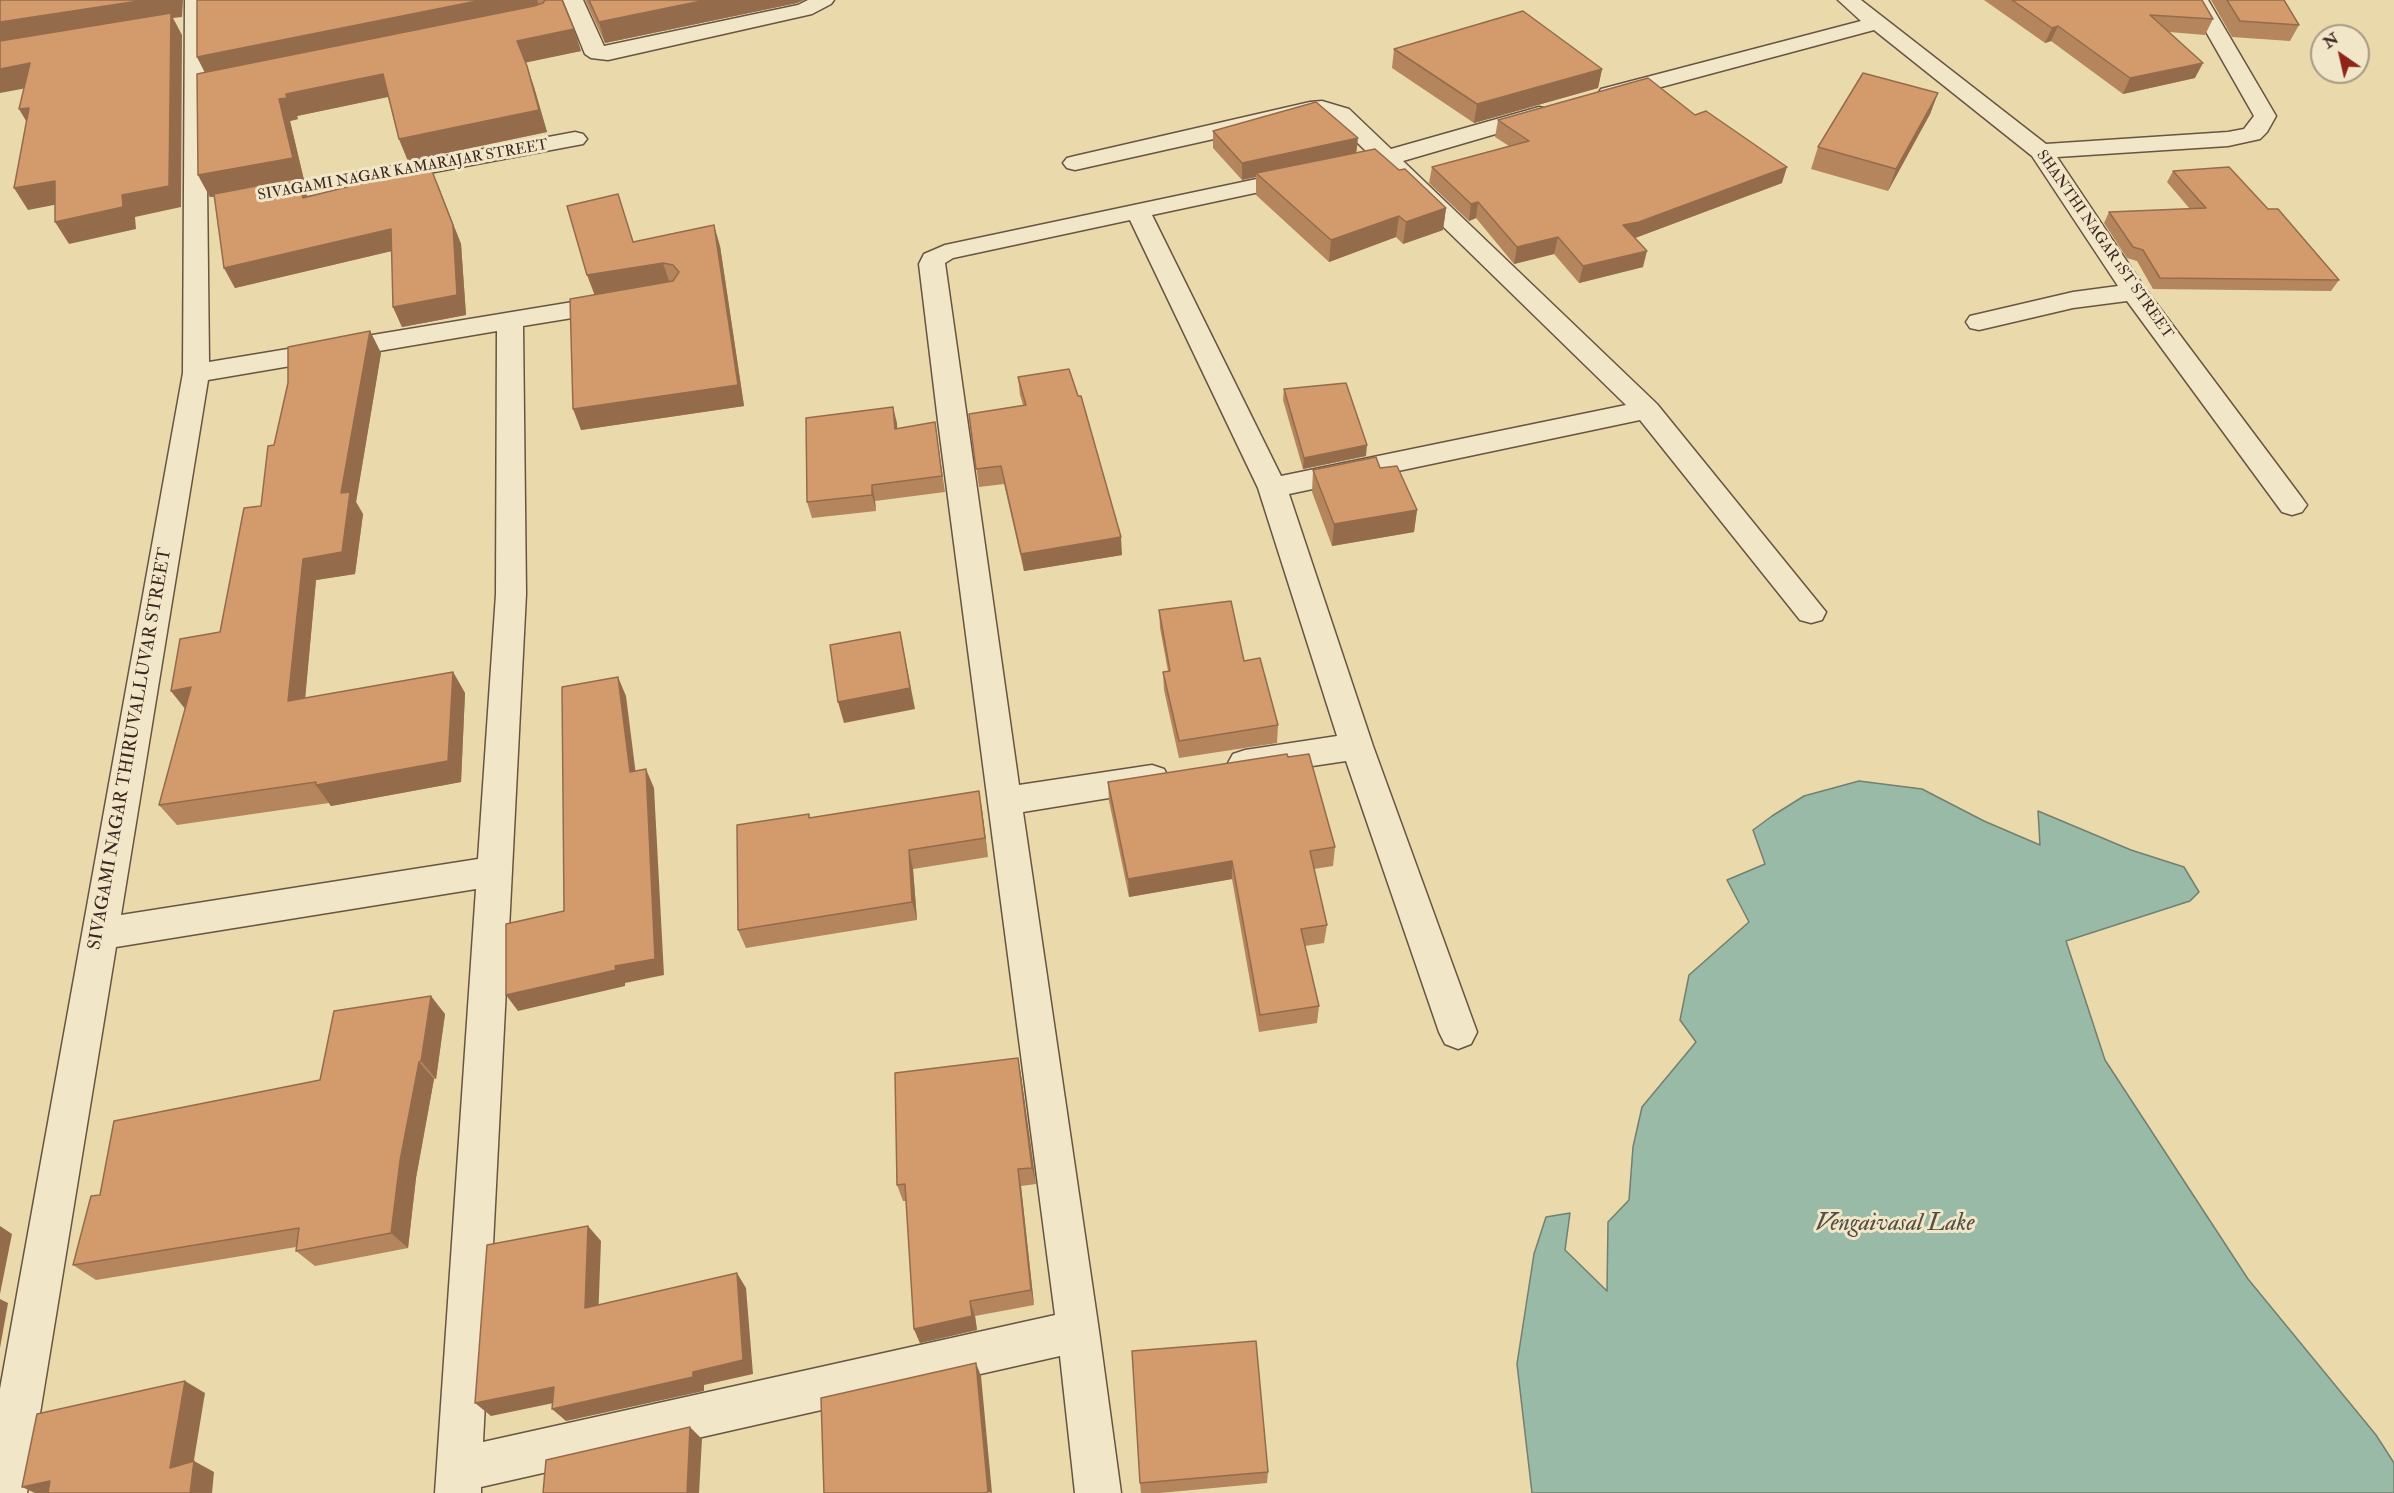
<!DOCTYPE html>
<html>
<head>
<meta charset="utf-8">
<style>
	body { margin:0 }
	#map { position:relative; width:2394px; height:1493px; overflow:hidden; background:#ead9aa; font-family:"IM FELL Double Pica",serif }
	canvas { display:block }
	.north { position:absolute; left:2310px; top:24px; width:60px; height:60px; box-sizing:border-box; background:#f1e6c8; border:2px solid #a99a85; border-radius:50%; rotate:326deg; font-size:16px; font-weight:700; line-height:24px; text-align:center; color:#3c2720 }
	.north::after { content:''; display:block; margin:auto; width:21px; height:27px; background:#8f2418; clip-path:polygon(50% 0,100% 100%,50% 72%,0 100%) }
</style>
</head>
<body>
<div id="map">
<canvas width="2394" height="1493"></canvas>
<div class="north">N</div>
</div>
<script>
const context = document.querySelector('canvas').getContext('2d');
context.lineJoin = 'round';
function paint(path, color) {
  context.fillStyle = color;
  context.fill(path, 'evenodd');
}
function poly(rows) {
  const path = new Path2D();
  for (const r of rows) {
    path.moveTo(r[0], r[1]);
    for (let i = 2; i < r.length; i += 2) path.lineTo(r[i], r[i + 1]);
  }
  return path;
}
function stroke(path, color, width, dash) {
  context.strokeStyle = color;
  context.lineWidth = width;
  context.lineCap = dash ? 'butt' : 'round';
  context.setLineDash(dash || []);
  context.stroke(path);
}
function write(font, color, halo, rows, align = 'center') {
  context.font = font + ' "IM FELL Double Pica",serif';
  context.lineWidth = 6;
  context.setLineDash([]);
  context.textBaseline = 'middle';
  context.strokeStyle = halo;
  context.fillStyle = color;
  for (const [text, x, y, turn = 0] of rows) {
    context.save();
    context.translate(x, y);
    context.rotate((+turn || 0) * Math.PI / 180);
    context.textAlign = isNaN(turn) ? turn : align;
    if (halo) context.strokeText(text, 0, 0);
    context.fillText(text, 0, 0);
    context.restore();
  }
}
const water = poly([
	[1859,781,1922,789,1984,821,2040,845,2038,811,2131,850,2184,867,2199,892,2190,901,2066,941,2105,1060,2248,1279,2376,1435,2394,1463,2394,1493,1532,1493,1517,1364,1534,1254,1546,1217,1570,1213,1565,1250,1607,1291,1608,1222,1629,1200,1633,1147,1642,1107,1696,1042,1680,1020,1689,975,1749,922,1727,880,1765,864,1753,830,1772,816,1804,796,1859,781]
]);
paint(water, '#98baa7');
stroke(water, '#737f71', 1.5);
const minor = poly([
	[185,0,205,0,209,362,615,295,624,297,628,303,624,309,615,311,523,326,526,594,483,1442,1055,1315,938,421,919,264,924,254,945,245,1370,155,1333,119,1321,115,1075,170,1067,168,1063,163,1067,158,1075,156,1310,102,1322,101,1349,109,1391,149,1539,107,1547,109,1550,114,1547,119,1403,161,1657,404,1826,612,1822,620,1811,623,1800,620,1640,420,1289,494,1373,746,1477,1032,1471,1044,1458,1049,1445,1044,1439,1032,1346,761,1245,776,1233,772,1228,763,1233,754,1245,750,1337,736,1258,488,1130,220,953,258,945,263,1019,785,1152,765,1164,769,1169,778,1164,787,1152,791,1023,812,1099,1331,1121,1493,1075,1493,1060,1356,481,1487,481,1493,435,1493,476,889,116,947,27,1493,0,1493,0,1389,183,373,185,0],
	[1381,166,1626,405,1281,476,1152,215,1381,166],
	[497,331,496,594,478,859,121,915,208,380,497,331],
	[563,0,583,0,604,46,798,5,808,0,834,0,831,4,812,14,608,60,591,58,585,54,563,0],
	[1838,0,1861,0,2046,144,2228,132,2244,129,2254,116,2188,0,2208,0,2276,116,2267,132,2260,139,2228,146,2057,157,2144,287,2302,498,2307,505,2302,512,2292,515,2282,512,2127,301,2073,308,1979,330,1970,328,1966,322,1970,316,2073,292,2118,286,2032,156,1874,30,1609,101,1601,99,1598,94,1601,89,1861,21,1838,0],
	[575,132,583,134,587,139,583,144,259,205,250,203,247,198,250,193,259,191,575,132]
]);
stroke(minor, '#685442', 3);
paint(minor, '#f1e6c8');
paint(poly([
	[197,0,562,0,581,51,525,62,534,87,547,132,408,161,399,139,388,97,297,116,298,119,290,121,304,180,300,181,308,197,438,185,461,244,466,315,402,327,393,307,392,251,235,288,224,268,214,197,210,197,198,175,205,73,197,57],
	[585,0,804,0,797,3,605,43],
	[1984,0,2202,0,2213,19,2205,35,2169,32,2195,78,2123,94,2051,41,2045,43],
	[2211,0,2284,0,2299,25,2290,41,2232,37],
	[1394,49,1602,69,1598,88,1474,123,1392,68],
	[1938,93,1930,114,1888,191,1811,169,1818,147],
	[1498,120,1782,183,1635,238,1643,267,1579,283,1554,254,1514,264,1476,218,1469,221,1429,183,1432,167,1509,146,1495,137],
	[1213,131,1356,152,1399,170,1446,208,1443,230,1403,244,1396,237,1329,262,1256,195,1256,177,1242,180,1213,148],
	[2173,171,2268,209,2339,280,2331,291,2153,289,2137,261,2127,258,2104,223,2109,212,2190,209,2167,182],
	[633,242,720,246,744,406,581,430,594,295],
	[370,331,381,353,356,502,363,514,355,574,316,580,305,698,453,672,465,693,461,782,331,806,329,803,177,825,159,805,185,709,171,691,220,632,261,506,274,445],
	[1018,377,1122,555,1024,571,1004,484,979,487,969,414,1023,405,1020,395],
	[1284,389,1366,456,1303,469,1283,400],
	[893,407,897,429,935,422,945,492,875,501,876,511,812,518,807,502],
	[1380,468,1417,510,1414,532,1332,546,1312,492,1313,470],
	[1159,610,1244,661,1278,725,1277,743,1179,758,1164,690,1163,672,1168,671,1160,628],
	[1288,757,1335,847,1333,866,1314,869,1327,925,1324,943,1305,946,1319,1006,1317,1023,1259,1032,1232,879,1129,897,1109,801,1108,782],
	[982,810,988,857,913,869,917,920,746,948,738,930,810,818],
	[445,1014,436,1079,434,1079,416,1178,408,1248,315,1266,296,1251,296,1247,96,1280,73,1265,100,1195,320,1080],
	[1018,1058,1021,1075,1036,1184,1021,1186,1034,1305,975,1316,977,1330,920,1343,914,1329,906,1201,903,1201,897,1185],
	[1268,1472,1267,1483,1160,1493,1141,1493,1140,1483]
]), '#b5855d');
paint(poly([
	[145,0,183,0,182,17,173,18,182,35,181,207,135,217,136,229,69,244,55,222,122,195,171,19,0,46,0,22],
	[482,0,537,0,541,11,208,78,197,57],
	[706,0,804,0,797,3,605,43,599,22],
	[2058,26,2051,41,2045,43,2052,28],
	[574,29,581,51,524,63,517,41],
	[30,63,43,85,0,93,0,69],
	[2203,63,2195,78,2123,94,2130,78],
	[527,66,534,87,547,132,408,161,399,139],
	[1602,69,1598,88,1474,123,1477,104],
	[383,74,392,96,297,116,298,119,290,121,304,180,300,181,308,198,303,198,299,181,210,197,198,175,279,99,286,94],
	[1938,93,1930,114,1888,191,1896,169],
	[29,108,32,131,19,109],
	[1358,138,1356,156,1256,173,1256,177,1242,180,1242,163],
	[430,166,461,244,466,315,402,327,393,307],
	[1787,167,1782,183,1635,238,1623,225],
	[55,181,69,202,28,210,14,188],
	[1478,202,1476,218,1469,221,1471,204],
	[1446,208,1443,230,1403,244,1406,222],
	[1399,216,1396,237,1329,262,1331,240],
	[714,225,720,246,744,406,581,430,573,409,738,385],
	[391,229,400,249,235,288,224,268],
	[1558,237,1554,254,1514,264,1517,247],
	[1647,251,1643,267,1579,283,1583,266],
	[663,263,670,284,595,296,587,275],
	[370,331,381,353,356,502,363,514,355,574,316,580,303,722,288,701,303,559,341,493],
	[893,407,897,423,898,445,895,429],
	[1367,445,1366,456,1303,469,1304,458],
	[872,485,875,501,876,511,872,495],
	[1417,510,1414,532,1332,546,1334,524],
	[1121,537,1122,555,1024,571,1021,554],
	[900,632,915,709,844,723,838,702],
	[453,672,465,693,461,782,331,806,316,785],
	[618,677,626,696,638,791,630,772],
	[191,687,188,712,171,691],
	[646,769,654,788,664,975,625,983,625,986,518,1011,506,995,615,966],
	[979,791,982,810,988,857,985,838],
	[909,850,913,869,917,920,912,902],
	[1232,861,1232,879,1129,897,1128,879],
	[431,996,445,1014,436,1079,421,1061],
	[1018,1058,1021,1075,1036,1184,1032,1168],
	[419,1062,434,1079,416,1178,408,1248,391,1233,400,1161],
	[1018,1169,1021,1186,1034,1305,1031,1290],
	[0,1226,12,1234,0,1294],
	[588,1226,601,1241,598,1322,585,1308],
	[737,1273,746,1288,753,1374,704,1385,704,1391,566,1421,552,1409,693,1372],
	[0,1299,8,1303,0,1348],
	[970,1301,975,1316,977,1330,920,1343,914,1329],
	[976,1363,981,1376,992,1493,988,1492],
	[185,1381,205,1393,191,1478,170,1468],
	[554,1387,568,1400,491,1416,475,1403],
	[690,1427,702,1439,699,1493,687,1493],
	[194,1461,214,1472,212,1493,190,1493],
	[50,1481,64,1493,35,1493,22,1487]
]), '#946c4c');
const building = poly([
	[0,0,145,0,0,22,0,0],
	[197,0,482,0,197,57,197,0],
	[545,0,562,0,574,29,517,41,527,66,539,110,399,139,383,74,286,94,287,98,279,99,293,158,198,175,197,74,534,6,543,3,545,0],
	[589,0,706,0,599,22,589,0],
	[2012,0,2202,0,2213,19,2150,15,2203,63,2130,78,2058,26,2052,28,2012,0],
	[2227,0,2284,0,2299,25,2240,21,2227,0],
	[1523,11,1602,69,1477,104,1394,49,1523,11],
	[171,13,169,186,122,195,123,207,55,222,55,181,14,188,29,108,19,109,30,63,0,69,0,41,171,13],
	[1863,73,1938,93,1896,169,1818,147,1863,73],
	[1648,78,1695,115,1706,111,1787,167,1639,222,1623,225,1647,251,1583,266,1558,237,1517,247,1478,202,1471,204,1432,167,1529,141,1498,120,1648,78],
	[1316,102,1358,138,1242,163,1213,131,1316,102],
	[1375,149,1399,170,1405,169,1446,208,1406,222,1399,216,1331,240,1256,173,1375,149],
	[430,166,453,225,457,295,393,307,391,229,224,268,214,194,298,178,303,198,430,166],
	[2229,167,2268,209,2278,209,2339,280,2160,278,2143,250,2133,247,2109,212,2206,208,2173,171,2229,167],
	[618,194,633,242,714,225,738,385,573,409,570,299,673,281,679,272,673,265,663,263,587,275,567,206,618,194],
	[370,331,341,493,350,492,342,552,303,559,288,701,453,672,448,761,316,785,316,782,159,805,191,687,171,691,180,639,220,632,244,508,261,506,268,446,274,445,288,383,288,347,370,331],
	[1069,369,1078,396,1081,396,1121,537,1021,554,1001,466,976,469,969,414,1026,405,1018,377,1069,369],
	[1346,383,1367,445,1304,458,1284,389,1346,383],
	[893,407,895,429,935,422,942,476,872,485,872,495,807,502,806,418,893,407],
	[1376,457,1380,468,1397,466,1417,510,1334,524,1313,470,1376,457],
	[1231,601,1244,661,1260,658,1278,725,1179,741,1163,672,1170,671,1159,610,1231,601],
	[900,632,910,688,838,702,830,645,900,632],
	[618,677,630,772,646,769,655,959,615,966,616,970,506,995,506,924,564,911,562,687,618,677],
	[1287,754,1288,757,1309,754,1335,847,1310,851,1327,925,1301,929,1319,1006,1260,1015,1232,861,1128,879,1108,782,1287,754],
	[979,791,985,838,909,850,912,902,738,930,737,825,809,814,809,818,979,791],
	[431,996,421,1061,419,1062,400,1161,391,1233,296,1251,299,1228,73,1265,91,1196,100,1195,114,1121,320,1080,334,1011,431,996],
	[1018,1058,1032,1168,1018,1169,1031,1290,970,1301,972,1316,914,1329,905,1184,897,1185,895,1073,1018,1058],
	[588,1226,585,1308,737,1273,743,1360,693,1372,693,1377,552,1409,554,1387,475,1403,487,1245,588,1226],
	[1256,1341,1268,1472,1140,1483,1132,1351,1256,1341],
	[976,1363,988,1492,984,1493,824,1493,821,1398,976,1363],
	[185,1381,170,1468,194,1461,190,1493,48,1493,50,1481,22,1487,37,1414,185,1381],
	[690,1427,687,1493,543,1493,546,1460,690,1427]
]);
paint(building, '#d39b6c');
stroke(building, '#946c4c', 1.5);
write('15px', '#3c2720', '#f1e6c8', [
	["SIVAGAMI NAGAR KAMARAJAR STREET",403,171,-10],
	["SHANTHI NAGAR 1ST STREET",2104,245,55]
]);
write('18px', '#3c2720', '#f1e6c8', [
	["SIVAGAMI NAGAR THIRUVALLUVAR STREET",131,749,-80]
]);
write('italic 24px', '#534c42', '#f1e6c8', [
	["Vengaivasal Lake",1895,1225]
]);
</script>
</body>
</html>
